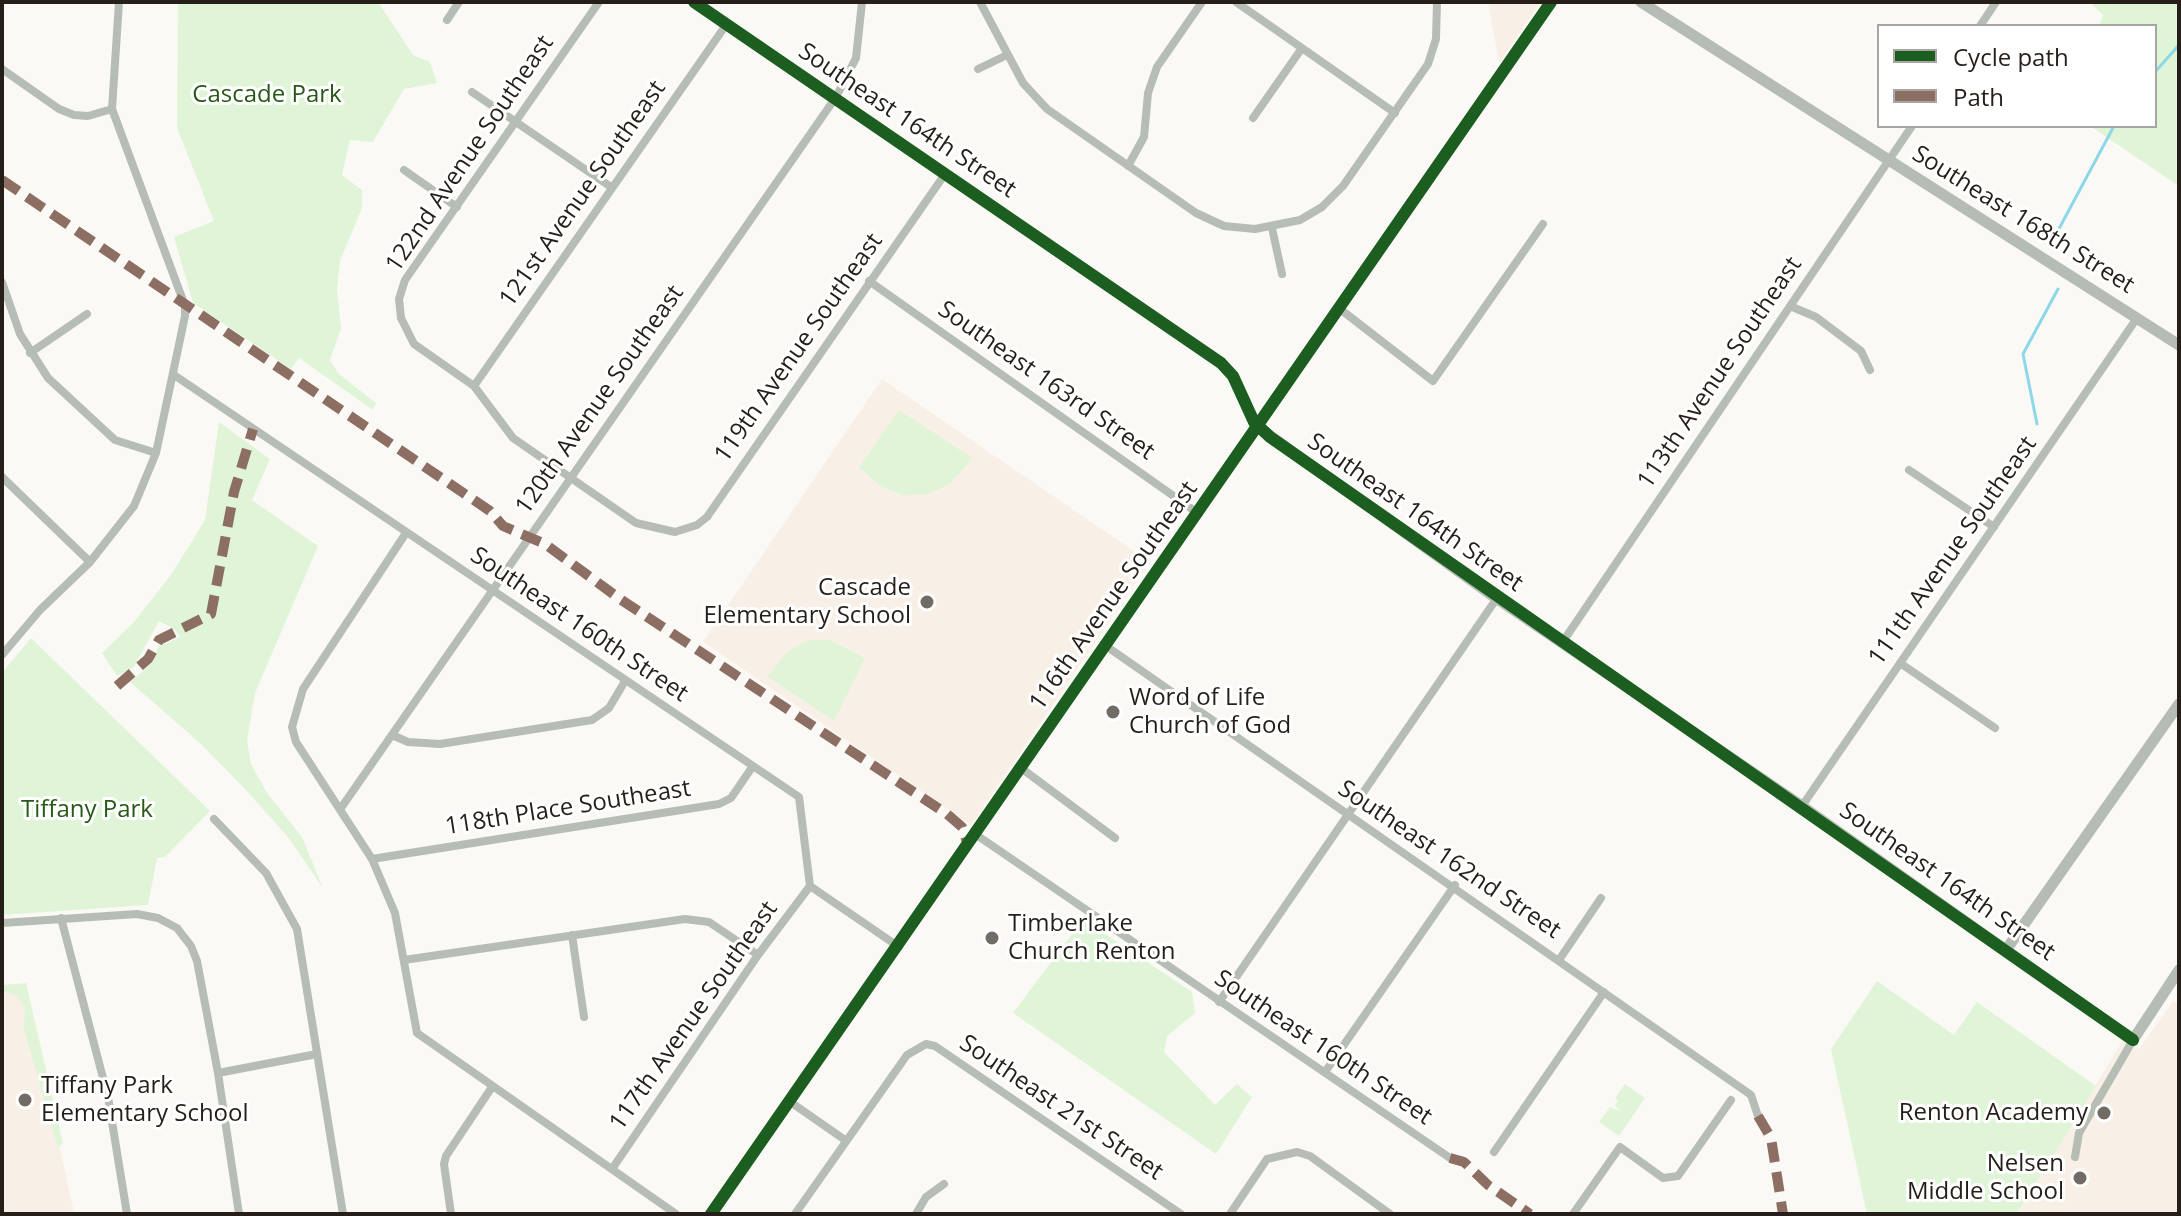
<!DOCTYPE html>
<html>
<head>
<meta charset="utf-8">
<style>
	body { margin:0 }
	#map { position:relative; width:2181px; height:1216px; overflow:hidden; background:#fbf9f6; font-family:"Open Sans",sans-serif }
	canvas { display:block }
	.frame { position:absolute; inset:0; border:4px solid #261f19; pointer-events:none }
	.legend { position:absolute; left:1877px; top:24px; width:280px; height:104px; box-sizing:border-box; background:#fff; border:2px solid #a8a5a3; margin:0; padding:10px 14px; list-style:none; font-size:24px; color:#261f19 }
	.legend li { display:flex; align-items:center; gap:16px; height:40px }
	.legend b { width:40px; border:2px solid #a8a5a3 }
</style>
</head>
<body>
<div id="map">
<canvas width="2181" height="1216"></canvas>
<div class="frame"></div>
<ul class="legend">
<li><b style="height:10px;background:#1b5e20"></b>Cycle path</li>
<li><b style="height:10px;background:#8d6e63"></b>Path</li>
</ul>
</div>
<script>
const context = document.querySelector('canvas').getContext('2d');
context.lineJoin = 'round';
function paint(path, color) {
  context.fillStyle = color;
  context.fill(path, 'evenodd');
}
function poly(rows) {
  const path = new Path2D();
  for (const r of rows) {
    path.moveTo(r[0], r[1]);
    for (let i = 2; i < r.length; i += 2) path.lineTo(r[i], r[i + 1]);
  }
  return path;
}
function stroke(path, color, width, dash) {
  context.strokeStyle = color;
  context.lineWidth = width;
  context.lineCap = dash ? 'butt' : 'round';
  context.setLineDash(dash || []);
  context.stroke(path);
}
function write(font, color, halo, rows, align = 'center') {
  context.font = font + ' "Open Sans",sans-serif';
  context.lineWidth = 6;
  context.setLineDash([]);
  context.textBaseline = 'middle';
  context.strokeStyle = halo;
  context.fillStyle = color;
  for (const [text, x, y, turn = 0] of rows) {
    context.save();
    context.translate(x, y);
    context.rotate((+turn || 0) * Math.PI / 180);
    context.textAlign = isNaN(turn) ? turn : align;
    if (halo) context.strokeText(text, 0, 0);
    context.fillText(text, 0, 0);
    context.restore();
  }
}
paint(poly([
	[1488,2,1541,2,1499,63],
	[882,379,1150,562,971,825,703,642],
	[24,984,74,1212,2,1214,2,987],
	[2173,1001,2179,1004,2179,1214,2018,1214,2123,1040,2139,1049]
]), '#f8f0e6');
paint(poly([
	[178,2,378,2,413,55,430,62,437,83,404,89,373,142,350,140,342,175,362,190,362,208,340,261,337,289,341,328,330,360,338,373,376,403,373,410,299,358,291,369,193,303,174,237,214,221,177,128],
	[2089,2,2179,2,2179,186,2090,126,2155,126,2155,26,2099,26,2103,15],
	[899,410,972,458,950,484,928,494,903,495,882,487,859,467],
	[219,422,270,459,252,500,318,546,255,693,247,741,251,764,267,793,302,837,323,888,288,837,244,788,202,745,130,682,151,664,158,647,180,637,174,629,159,621,134,667,117,676,102,653,133,623,171,575,205,520],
	[31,638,210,811,165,857,157,858,148,905,2,915,2,673],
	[808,640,830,640,865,658,834,721,768,677,787,652],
	[1083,919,1192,992,1195,1013,1167,1036,1164,1052,1215,1105,1237,1084,1252,1097,1216,1154,1013,1013],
	[1877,981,1954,1035,1977,1002,2096,1086,2017,1214,1867,1214,1831,1049],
	[26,983,63,1143,58,1148,24,1029,25,1006,14,994,2,991,2,985],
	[1625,1084,1645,1098,1619,1136,1599,1122,1610,1107,1622,1112,1615,1106,1618,1101,1615,1098]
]), '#e0f5d7');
stroke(poly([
	[2155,72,2179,45],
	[2054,238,2114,126],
	[2037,424,2023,354,2058,289]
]), '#8cd8e7', 3);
stroke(poly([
	[599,2,405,280,399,299,401,318,414,344,474,386,513,438,636,523,675,532,697,525,707,517,945,174],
	[694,2,1221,363,1233,376,1258,427],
	[980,2,1023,83,1047,109,1196,213,1224,226,1255,229,1300,220,1322,207,1343,186,1428,64,1436,39,1437,2],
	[1236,2,1395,113],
	[447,20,459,2],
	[1980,26,1996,2],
	[2,69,59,109,74,115,88,116,112,109],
	[978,69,1007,55],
	[472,92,611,187],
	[1253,118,1302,48],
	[1128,166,1144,137,1148,93,1157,67,1202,2],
	[404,170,457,207],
	[1272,228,1282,274],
	[869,281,1199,514],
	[2,282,20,334,48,378,115,440,156,453],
	[1790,306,1816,317,1861,351,1870,370],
	[1340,309,1433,381,1543,224],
	[30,353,87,314],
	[174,375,799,797,810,886,899,947],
	[474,386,726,25],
	[1909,470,1994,527],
	[2,477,90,562],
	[406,533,303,689,292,727,296,742,372,859,395,913,417,1033,676,1214],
	[1562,643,1912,126],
	[1106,646,1751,1095,1758,1116],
	[2,655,40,610,90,562,134,506,156,453,185,316,185,306,112,109,119,2],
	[1900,663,1995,728],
	[392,735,408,742,440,744,592,720,609,708,625,681],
	[1021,768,1115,838],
	[1802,806,2137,318],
	[341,808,836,97,856,58,862,2],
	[214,819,266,873,297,929,343,1214],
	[975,834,1450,1158],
	[372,859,719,804,731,798,753,766],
	[61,918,108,1097,127,1214],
	[2,923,137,914,158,918,177,928,191,946,197,961,218,1073,239,1214],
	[572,935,584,1017],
	[404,960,685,919,709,922,758,955],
	[1559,960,1601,898],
	[1219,1002,1497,598],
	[1325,1072,1455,885],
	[218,1073,317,1054],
	[789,1101,845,1140],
	[1494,1152,1604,992],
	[2075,1157,2079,1133,2133,1040],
	[612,1169,758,955,810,886],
	[451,1214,444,1164,446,1156,492,1087],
	[795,1214,907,1055,926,1044,935,1046,1181,1214],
	[916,1214,926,1197,944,1184],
	[1230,1214,1267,1159,1297,1152,1310,1156,1390,1214],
	[1573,1214,1620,1147,1663,1178,1678,1176,1731,1100]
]), '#b6bdb5', 8);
stroke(poly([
	[1641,2,2179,345],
	[1258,427,1493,596,1802,806,2133,1040,2179,970],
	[2006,950,2179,704],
	[711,1214,1551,2]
]), '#b5bcb3', 11);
stroke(poly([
	[2,180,490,511,503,526,545,544,620,599,947,814,962,827,968,845],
	[117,686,148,659,159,640,211,614,234,492,253,429],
	[1758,1116,1771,1138,1783,1214],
	[1450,1158,1464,1162,1488,1185,1530,1214]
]), '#8d6e63', 10, [20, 10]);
stroke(poly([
	[694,2,1221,363,1233,376,1254,422,1270,437,2133,1040],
	[711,1214,1551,2]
]), '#1b5e20', 12);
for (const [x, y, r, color] of [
	[927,602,8,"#716b66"],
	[1113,712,8,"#716b66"],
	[992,938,8,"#716b66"],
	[25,1100,8,"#716b66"],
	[2104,1113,8,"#716b66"],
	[2080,1178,8,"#716b66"]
]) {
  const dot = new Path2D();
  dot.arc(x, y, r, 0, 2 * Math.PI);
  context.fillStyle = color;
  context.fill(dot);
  stroke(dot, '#fff', 3);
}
write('24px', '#285818', '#fff', [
	["Cascade Park",267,95],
	["Tiffany Park",87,810]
]);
write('24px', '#261f19', '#fff', [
	["Southeast 164th Street",907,121,34],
	["122nd Avenue Southeast",470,154,-56],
	["121st Avenue Southeast",583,194,-55],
	["Southeast 168th Street",2023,220,32],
	["119th Avenue Southeast",799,348,-55],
	["113th Avenue Southeast",1720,373,-56],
	["Southeast 163rd Street",1046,381,35],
	["120th Avenue Southeast",600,400,-55],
	["Southeast 164th Street",1415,513,35],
	["111th Avenue Southeast",1953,551,-55],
	["116th Avenue Southeast",1114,596,-55],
	["Southeast 160th Street",579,625,34],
	["118th Place Southeast",568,808,-9],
	["Southeast 162nd Street",1449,860,34],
	["Southeast 164th Street",1947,882,35],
	["117th Avenue Southeast",694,1016,-55],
	["Southeast 160th Street",1323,1048,34],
	["Southeast 21st Street",1061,1108,34]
]);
write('24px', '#261f19', '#fff', [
	["Cascade",911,588],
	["Elementary School",911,616],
	["Word of Life",1129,698,"left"],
	["Church of God",1129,726,"left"],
	["Timberlake",1008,924,"left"],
	["Church Renton",1008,952,"left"],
	["Tiffany Park",41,1086,"left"],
	["Elementary School",41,1114,"left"],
	["Renton Academy",2088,1113],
	["Nelsen",2064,1164],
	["Middle School",2064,1192]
], 'right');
</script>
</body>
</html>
